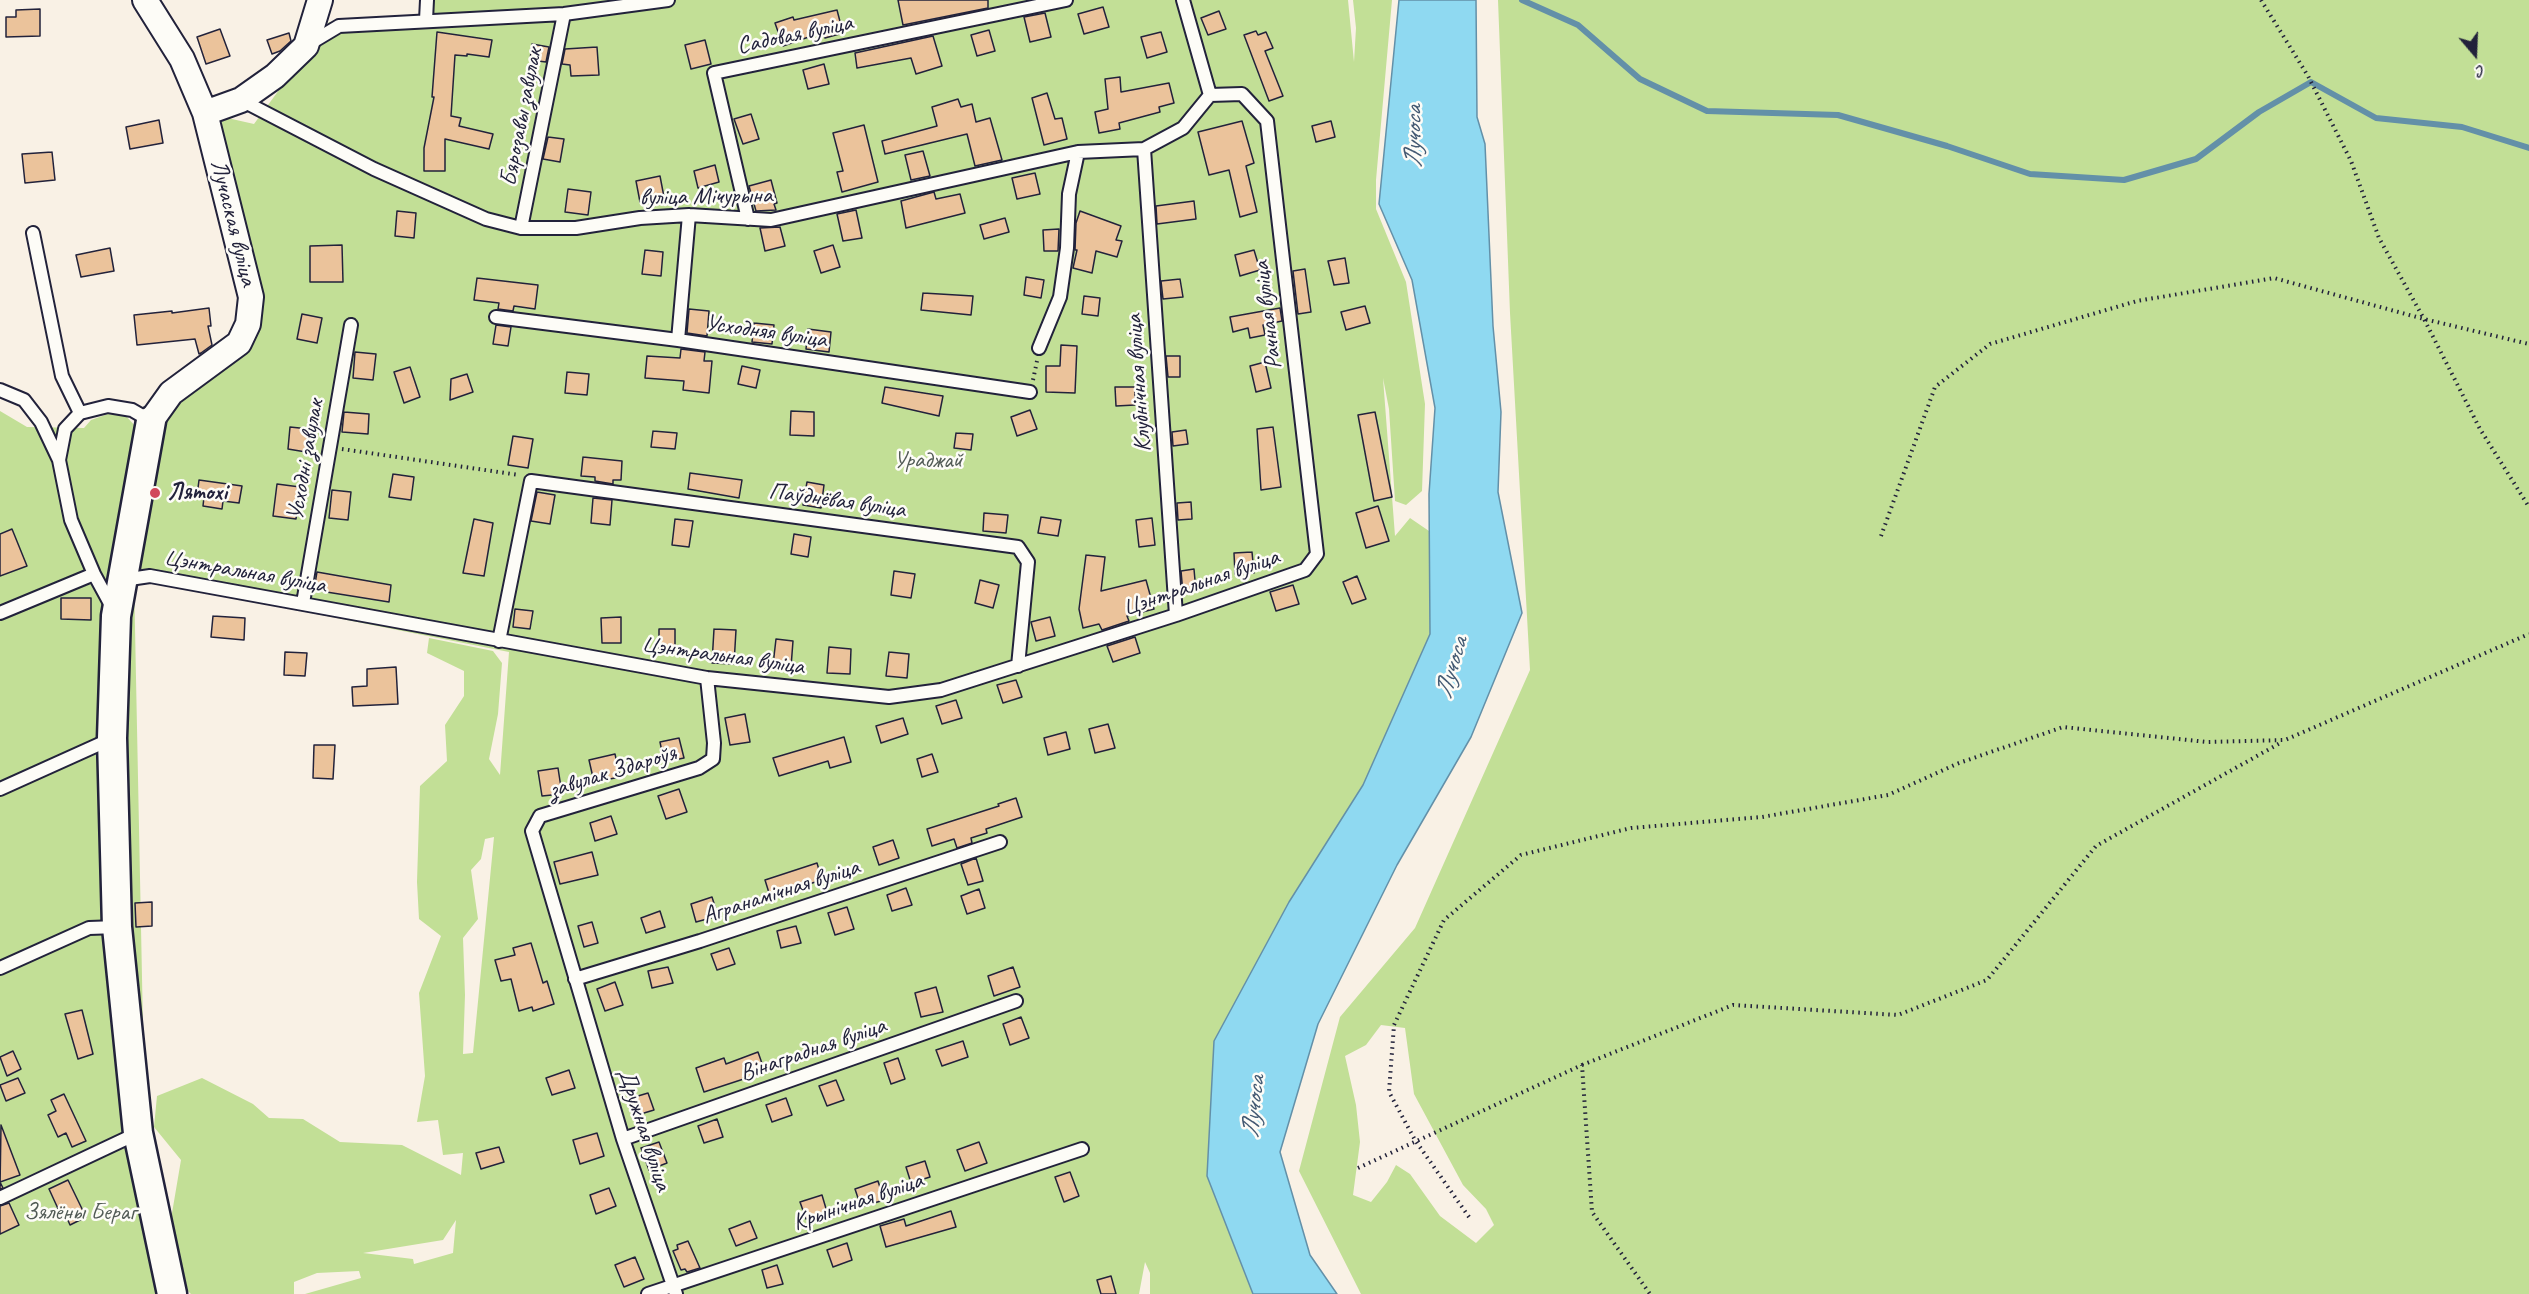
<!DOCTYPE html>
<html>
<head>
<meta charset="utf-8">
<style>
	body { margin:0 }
	#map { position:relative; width:2529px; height:1294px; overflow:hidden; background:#f9f1e5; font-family:Caveat,sans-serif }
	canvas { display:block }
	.north { position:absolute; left:2445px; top:24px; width:60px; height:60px; -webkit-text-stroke:4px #fdfcf7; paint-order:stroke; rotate:161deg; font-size:16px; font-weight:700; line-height:24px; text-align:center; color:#22223b }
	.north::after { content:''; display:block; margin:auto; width:21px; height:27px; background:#22223b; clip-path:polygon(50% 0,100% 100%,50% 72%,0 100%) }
</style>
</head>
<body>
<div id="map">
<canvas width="2529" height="1294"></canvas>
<div class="north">С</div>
</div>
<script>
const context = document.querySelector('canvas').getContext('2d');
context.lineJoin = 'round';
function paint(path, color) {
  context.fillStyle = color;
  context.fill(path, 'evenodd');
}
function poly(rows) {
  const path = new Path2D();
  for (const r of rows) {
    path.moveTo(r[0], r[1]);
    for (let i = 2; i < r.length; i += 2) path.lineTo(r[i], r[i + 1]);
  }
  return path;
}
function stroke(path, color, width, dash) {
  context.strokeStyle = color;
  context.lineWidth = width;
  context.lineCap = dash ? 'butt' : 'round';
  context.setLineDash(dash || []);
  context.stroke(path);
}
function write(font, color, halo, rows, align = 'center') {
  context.font = font + ' Caveat,sans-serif';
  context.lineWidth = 5;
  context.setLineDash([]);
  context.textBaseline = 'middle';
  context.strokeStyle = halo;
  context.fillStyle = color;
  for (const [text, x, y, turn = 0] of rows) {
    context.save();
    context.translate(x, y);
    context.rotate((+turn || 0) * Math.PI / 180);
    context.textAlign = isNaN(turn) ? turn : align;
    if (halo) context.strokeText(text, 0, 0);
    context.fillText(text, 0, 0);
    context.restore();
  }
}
paint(poly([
	[421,0,1348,0,1354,62,1356,28,1353,0,1392,0,1376,180,1376,209,1406,282,1425,404,1422,491,1406,505,1395,501,1389,409,1383,378,1395,536,1410,518,1429,531,1430,634,1363,785,1289,902,1214,1041,1207,1176,1253,1294,1150,1294,1150,1273,1145,1262,1139,1294,305,1294,361,1278,359,1271,317,1273,294,1282,294,1294,191,1294,188,1291,171,1219,181,1160,154,1127,157,1096,202,1078,253,1104,269,1118,303,1119,340,1142,402,1145,461,1175,463,1153,443,1155,438,1120,417,1122,425,1076,419,993,441,936,419,919,417,882,420,786,447,761,445,725,464,696,464,671,427,653,429,638,493,651,502,663,498,714,489,759,500,775,509,652,134,578,145,1127,184,1294,0,1294,0,411,27,427,84,428,91,420,108,414,126,416,136,427,156,429,188,395,259,299,218,134,223,117,254,124,329,22,420,17],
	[494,837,473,1053,463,1054,465,995,463,938,478,919,471,870,481,859,485,839],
	[456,1220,453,1253,414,1264,413,1259,363,1253,443,1240],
	[1498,0,2529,0,2529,1294,1361,1294,1299,1171,1340,1017,1415,928,1530,670,1510,313],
	[1381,1025,1405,1028,1414,1094,1463,1185,1486,1209,1494,1225,1476,1243,1440,1216,1410,1174,1396,1165,1387,1182,1371,1202,1353,1195,1360,1142,1356,1105,1345,1056,1366,1045]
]), '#c2df96');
const water = poly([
	[1399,0,1476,0,1477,117,1485,144,1493,326,1501,412,1498,492,1522,613,1471,737,1397,865,1318,1024,1280,1152,1310,1255,1337,1294,1253,1294,1207,1176,1214,1041,1289,902,1363,785,1430,634,1429,494,1435,408,1412,280,1379,204,1399,0]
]);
paint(water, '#8fd9f1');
stroke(water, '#6390a8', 1.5);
stroke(poly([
	[1522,0,1578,25,1640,79,1707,111,1838,115,1947,146,2030,174,2124,180,2196,159,2259,112,2311,82,2376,118,2462,127,2529,148]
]), '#6390a8', 6);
const building = poly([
	[898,0,988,0,988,8,903,25,898,0],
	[1103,7,1109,27,1084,34,1078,14,1103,7],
	[40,9,40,36,6,37,6,17,16,17,16,10,40,9],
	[837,10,843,33,825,38,823,32,783,46,775,23,793,17,794,20,837,10],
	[1219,11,1226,29,1208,35,1201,18,1219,11],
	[1045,13,1051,37,1030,42,1024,17,1045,13],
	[220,29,230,56,206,64,197,37,220,29],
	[989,30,995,51,977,56,971,35,989,30],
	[1256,31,1258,35,1266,32,1273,48,1265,51,1283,96,1269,101,1244,35,1256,31],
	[437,32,492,40,489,57,467,54,467,56,455,55,451,116,461,118,459,126,493,134,489,149,445,139,445,171,424,171,424,148,434,97,432,97,437,32],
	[1161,32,1167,52,1147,58,1141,37,1161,32],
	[289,33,291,41,280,51,272,54,267,40,289,33],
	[933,36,942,66,916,74,911,58,857,68,855,53,933,36],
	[705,40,711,64,691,69,685,45,705,40],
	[532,44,549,47,546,62,530,60,532,44],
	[597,47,599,75,571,76,570,65,562,64,565,49,597,47],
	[824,64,829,84,808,89,803,70,824,64],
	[1120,77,1121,92,1169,83,1174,103,1159,107,1160,112,1119,123,1120,129,1099,133,1095,112,1108,109,1105,79,1120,77],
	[1047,93,1055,119,1062,118,1067,139,1044,145,1032,98,1047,93],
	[958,99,961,107,972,104,976,122,990,118,1002,160,975,166,967,134,885,154,882,141,937,126,932,107,958,99],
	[751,114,759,139,743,144,734,119,751,114],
	[159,120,163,143,130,149,126,127,159,120],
	[1242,121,1254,163,1246,166,1257,212,1240,217,1229,170,1209,175,1198,132,1242,121],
	[1331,121,1335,137,1316,142,1312,126,1331,121],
	[864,125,878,182,842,192,837,172,843,171,833,133,864,125],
	[548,137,564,139,560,162,543,159,548,137],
	[923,151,930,176,911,180,905,155,923,151],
	[52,152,55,180,25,183,22,154,52,152],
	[715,165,719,182,698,188,694,171,715,165],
	[1035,173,1040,194,1017,199,1012,178,1035,173],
	[660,176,664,197,640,202,636,181,660,176],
	[771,180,777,203,774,204,776,210,756,211,749,186,771,180],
	[568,189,591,192,588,215,565,212,568,189],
	[934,192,936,199,960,194,965,213,906,228,901,201,934,192],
	[1194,201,1196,219,1157,224,1156,206,1194,201],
	[856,210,862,238,843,241,837,214,856,210],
	[397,211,416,213,414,238,395,236,397,211],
	[1080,211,1121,226,1116,240,1122,241,1117,257,1096,251,1092,273,1073,268,1077,250,1075,250,1076,223,1080,211],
	[1005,218,1009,232,984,239,980,225,1005,218],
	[780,227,785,246,765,251,760,228,780,227],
	[1059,229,1058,251,1044,251,1043,230,1059,229],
	[342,245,343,282,310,282,310,246,342,245],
	[833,245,840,267,821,273,814,251,833,245],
	[110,248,114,271,81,277,76,255,110,248],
	[645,250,663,252,661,276,642,274,645,250],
	[1254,250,1260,270,1240,276,1235,255,1254,250],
	[1345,258,1349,283,1334,285,1328,261,1345,258],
	[1305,269,1311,312,1298,314,1293,271,1305,269],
	[1026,277,1044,280,1041,298,1024,295,1026,277],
	[477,278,538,285,535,309,514,306,513,311,498,309,499,303,474,300,477,278],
	[1180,279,1183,297,1163,299,1161,281,1180,279],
	[923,293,973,296,971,315,921,310,923,293],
	[1084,296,1100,298,1098,316,1082,314,1084,296],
	[1365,306,1370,323,1346,330,1341,312,1365,306],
	[209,308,211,326,208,326,212,345,201,353,199,354,195,339,137,345,134,315,172,311,172,313,209,308],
	[1280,308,1282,321,1263,325,1265,335,1250,338,1248,328,1233,332,1230,317,1280,308],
	[689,309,709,311,707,336,687,333,689,309],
	[302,314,322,318,317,343,297,339,302,314],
	[754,323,774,325,772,344,752,342,754,323],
	[496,325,511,327,508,346,493,344,496,325],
	[808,329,831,332,829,352,806,349,808,329],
	[1061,345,1077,346,1075,393,1046,392,1046,366,1060,366,1061,345],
	[681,349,705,352,704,361,712,361,709,393,683,390,684,381,645,378,647,356,680,358,681,349],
	[355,352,376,354,373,380,353,378,355,352],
	[1166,356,1180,356,1180,377,1168,377,1166,356],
	[1265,362,1271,388,1256,392,1250,366,1265,362],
	[742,366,760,370,756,388,738,384,742,366],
	[410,367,420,397,404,403,394,372,410,367],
	[567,372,589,374,587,395,565,393,567,372],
	[467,374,473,392,450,400,451,379,467,374],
	[885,387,943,396,939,416,882,403,885,387],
	[1115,387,1135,387,1135,405,1116,406,1115,387],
	[1030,410,1037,429,1017,436,1011,417,1030,410],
	[791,411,814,412,814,436,790,435,791,411],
	[344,412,369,414,368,434,342,432,344,412],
	[1375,412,1392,497,1374,501,1358,415,1375,412],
	[290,427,309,429,306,452,288,449,290,427],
	[1273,427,1281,487,1261,490,1257,429,1273,427],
	[1186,430,1188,444,1173,446,1172,432,1186,430],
	[653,431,677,433,675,449,651,447,653,431],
	[956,433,973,434,971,450,954,448,956,433],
	[513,436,533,439,528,468,508,465,513,436],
	[583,457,622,461,621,480,613,480,613,484,595,481,595,477,581,476,583,457],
	[690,473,742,480,739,498,688,489,690,473],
	[393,474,414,477,411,500,389,497,393,474],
	[199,480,242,486,239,503,223,501,222,509,203,506,204,497,197,496,199,480],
	[807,482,824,485,821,508,803,505,807,482],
	[277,484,300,487,296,519,273,516,277,484],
	[332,490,351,492,348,520,329,518,332,490],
	[537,492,555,495,550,524,531,521,537,492],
	[593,498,612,500,610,525,591,523,593,498],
	[1191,502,1192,519,1178,520,1177,503,1191,502],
	[1378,506,1389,541,1366,548,1356,513,1378,506],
	[984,513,1008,515,1006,533,983,531,984,513],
	[1041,517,1061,520,1058,536,1038,533,1041,517],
	[1152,518,1155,545,1139,547,1136,520,1152,518],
	[474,519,493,523,484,576,463,573,474,519],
	[675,519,693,521,689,547,672,545,675,519],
	[12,529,27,566,0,576,0,534,12,529],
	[794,534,811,537,808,557,791,554,794,534],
	[1252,552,1254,573,1235,574,1234,553,1252,552],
	[1086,555,1105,557,1101,591,1146,580,1154,609,1127,616,1129,621,1102,630,1099,624,1083,628,1079,609,1086,555],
	[1194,569,1196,592,1183,593,1181,571,1194,569],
	[894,571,915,574,911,598,891,595,894,571],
	[317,572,391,585,389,602,314,590,317,572],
	[1357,576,1366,599,1352,604,1343,582,1357,576],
	[980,580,999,585,993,608,975,603,980,580],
	[1293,585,1299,604,1276,611,1270,592,1293,585],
	[61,598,91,598,91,620,61,619,61,598],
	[515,609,533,611,530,629,513,627,515,609],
	[213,616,245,618,244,640,211,637,213,616],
	[621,617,621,643,602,643,601,618,621,617],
	[1050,617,1055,636,1036,641,1031,622,1050,617],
	[659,629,675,629,675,653,659,653,659,629],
	[714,629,736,630,734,664,712,663,714,629],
	[1135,637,1140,653,1113,662,1107,646,1135,637],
	[776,639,793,641,791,667,773,665,776,639],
	[829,647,851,649,850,674,827,673,829,647],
	[285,652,307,653,305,676,284,675,285,652],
	[889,652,909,654,907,678,886,676,889,652],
	[396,667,398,704,353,706,352,687,367,686,367,669,396,667],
	[1016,680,1022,697,1003,703,997,685,1016,680],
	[956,700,962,718,942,724,936,706,956,700],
	[745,714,750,742,730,745,725,718,745,714],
	[903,718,908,734,881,743,876,726,903,718],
	[1108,724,1115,748,1095,753,1089,729,1108,724],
	[1066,732,1070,749,1048,755,1044,738,1066,732],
	[844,737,851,762,830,768,828,761,779,776,773,758,844,737],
	[679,738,684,758,664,762,660,742,679,738],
	[314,745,335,745,333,779,313,778,314,745],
	[615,754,620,777,594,782,589,760,615,754],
	[932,754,938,772,922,777,917,759,932,754],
	[558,768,562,794,542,796,538,771,558,768],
	[679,789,687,812,666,819,658,796,679,789],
	[1016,798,1022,817,986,829,987,833,971,838,972,843,957,848,954,839,932,846,927,829,999,806,998,804,1016,798],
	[611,816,617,834,595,841,590,823,611,816],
	[893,840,899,858,879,865,873,847,893,840],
	[592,852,598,875,560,884,554,862,592,852],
	[976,858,983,881,968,885,961,864,976,858],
	[817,863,822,880,770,896,765,880,817,863],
	[906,888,912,905,892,911,887,895,906,888],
	[979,889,985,908,967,914,961,896,979,889],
	[712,897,718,916,696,922,691,904,712,897],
	[152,902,152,926,136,927,135,903,152,902],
	[847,907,854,929,835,935,828,913,847,907],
	[660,911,665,927,646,933,641,918,660,911],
	[592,922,598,943,584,947,578,926,592,922],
	[796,926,801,943,781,948,777,931,796,926],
	[531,943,543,983,547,981,554,1004,533,1011,532,1007,519,1011,511,979,501,981,495,960,515,955,513,948,531,943],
	[729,948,735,964,717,970,711,954,729,948],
	[668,967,673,983,652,988,648,971,668,967],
	[1013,967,1020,987,994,996,988,976,1013,967],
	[615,982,623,1005,605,1011,597,989,615,982],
	[936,987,943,1012,921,1017,915,993,936,987],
	[82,1010,93,1054,78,1059,65,1014,82,1010],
	[1021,1017,1029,1038,1010,1045,1003,1024,1021,1017],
	[963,1041,968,1057,942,1066,936,1050,963,1041],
	[13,1051,21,1069,7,1076,0,1057,13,1051],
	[758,1052,765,1072,704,1092,696,1068,724,1058,726,1064,758,1052],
	[898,1058,905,1079,891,1084,884,1063,898,1058],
	[569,1070,575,1088,552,1095,546,1078,569,1070],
	[18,1078,25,1093,6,1101,0,1085,18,1078],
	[836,1080,844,1100,827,1106,819,1086,836,1080],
	[648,1093,654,1110,634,1116,628,1099,648,1093],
	[64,1094,86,1141,72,1147,66,1133,58,1137,48,1115,56,1111,51,1100,64,1094],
	[786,1098,792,1115,772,1122,766,1105,786,1098],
	[717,1119,723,1137,704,1143,698,1126,717,1119],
	[1,1125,20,1175,0,1182,3,1188,0,1189,1,1125],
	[597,1133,604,1156,580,1164,573,1140,597,1133],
	[659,1142,667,1163,649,1170,641,1148,659,1142],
	[979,1142,987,1163,965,1171,957,1150,979,1142],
	[499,1147,504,1162,481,1169,476,1153,499,1147],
	[925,1161,930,1177,911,1183,906,1167,925,1161],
	[1070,1172,1079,1196,1064,1202,1055,1177,1070,1172],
	[68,1180,86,1217,70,1225,64,1211,60,1213,49,1189,68,1180],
	[878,1181,884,1200,861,1207,855,1189,878,1181],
	[609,1188,616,1206,596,1214,590,1195,609,1188],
	[822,1195,827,1212,806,1219,800,1202,822,1195],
	[9,1203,19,1225,0,1234,0,1206,9,1203],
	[951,1211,956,1227,886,1247,880,1226,904,1219,906,1226,951,1211],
	[750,1221,757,1238,736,1246,729,1229,750,1221],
	[688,1241,700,1268,687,1272,685,1269,681,1270,673,1251,678,1249,677,1245,688,1241],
	[847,1243,852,1260,833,1267,827,1250,847,1243],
	[635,1257,644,1279,624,1287,615,1265,635,1257],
	[777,1265,783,1284,767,1288,762,1270,777,1265],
	[1111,1276,1116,1294,1101,1294,1097,1280,1111,1276]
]);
paint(building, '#ebc39b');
stroke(building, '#22223b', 1.5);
const service = poly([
	[1183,0,1210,95],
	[426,20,427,0],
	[309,44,339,26,564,14,668,0],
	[241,100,374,169,486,219,521,228,576,228,640,218,689,215,771,220,1078,152,1144,149,1183,128,1210,95],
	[1144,149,1176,615],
	[748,219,714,73,1066,0],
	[521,228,564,14],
	[33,233,62,376,80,413],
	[496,317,678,340,1030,392],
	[678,340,689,215],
	[1039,348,1060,297,1067,248,1069,194,1078,152],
	[0,390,24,400,41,422,59,460],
	[123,580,150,576,707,678,889,697,941,690,1176,615,1305,570,1317,554,1267,121,1242,94,1210,95],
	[303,603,351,325],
	[113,609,94,574,71,520,59,460,65,429,80,413,108,406,132,410,151,421],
	[0,613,94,574],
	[499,641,531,481,1018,547,1028,562,1018,666],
	[0,789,111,739],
	[0,968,89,928,117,927],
	[575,979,700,941,1000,842],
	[623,1139,1016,1001],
	[0,1198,138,1133],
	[648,1294,1082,1149],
	[676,1294,623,1139,532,831,540,816,699,768,713,759,714,743,707,678]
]);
const minor = poly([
	[145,0,182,59,205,113,251,297,248,324,239,343,171,393,151,421],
	[205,113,241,100,275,76,306,46,320,0]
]);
const tertiary = poly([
	[151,421,116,616,112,738,117,927,138,1133,172,1294]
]);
stroke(service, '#22223b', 16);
stroke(minor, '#22223b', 28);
stroke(tertiary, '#22223b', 33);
stroke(poly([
	[2261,0,2308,76,2351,161,2379,238,2424,319,2480,429,2529,507],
	[1033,380,1037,361],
	[342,449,519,475],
	[1881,536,1935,387,1990,344,2137,301,2274,278,2424,319,2529,344],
	[1582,1065,1733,1005,1898,1015,1987,980,2096,846,2282,742],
	[1358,1168,1582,1065,1592,1212,1650,1294],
	[1469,1217,1415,1140,1389,1092,1394,1025,1444,920,1521,855,1631,828,1762,817,1888,795,1959,763,2063,727,2207,742,2285,740,2529,634]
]), '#22223b', 4, [1.5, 4.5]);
stroke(service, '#fdfcf7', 12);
stroke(minor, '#fdfcf7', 24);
stroke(tertiary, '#fdfcf7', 28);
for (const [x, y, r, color] of [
	[155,493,6,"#d1495b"]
]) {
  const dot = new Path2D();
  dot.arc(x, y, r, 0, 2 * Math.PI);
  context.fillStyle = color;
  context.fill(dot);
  stroke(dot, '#fdfcf7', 2);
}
write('24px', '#22223b', '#fdfcf7', [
	["Садовая вуліца",795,35,-12],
	["Бярозавы завулак",522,117,-79],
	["вуліца Мічурына",706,197,-1],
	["Лучаская вуліца",233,223,76],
	["Рачная вуліца",1268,315,-97],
	["Усходняя вуліца",766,332,8],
	["Клубнічная вуліца",1139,383,-94],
	["Усходні завулак",306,460,-80],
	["Паўднёвая вуліца",837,501,8],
	["Цэнтральная вуліца",245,572,10],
	["Цэнтральная вуліца",1201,583,-19],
	["Цэнтральная вуліца",723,656,8],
	["завулак Здароўя",613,772,-17],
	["Агранамічная вуліца",781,892,-18],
	["Вінаградная вуліца",813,1050,-19],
	["Дружная вуліца",644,1130,72],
	["Крынічная вуліца",858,1202,-19]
]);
write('24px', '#525b56', '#fdfcf7', [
	["Ураджай",928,461],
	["Зялёны Бераг",80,1213]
]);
write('bold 24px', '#22223b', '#fdfcf7', [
	["Лятохі",167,493]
], 'left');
write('italic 26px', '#435972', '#fdfcf7', [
	["Лучоса",1414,137,-90],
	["Лучоса",1452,668,-74],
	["Лучоса",1254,1107,-84]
]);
</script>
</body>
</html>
